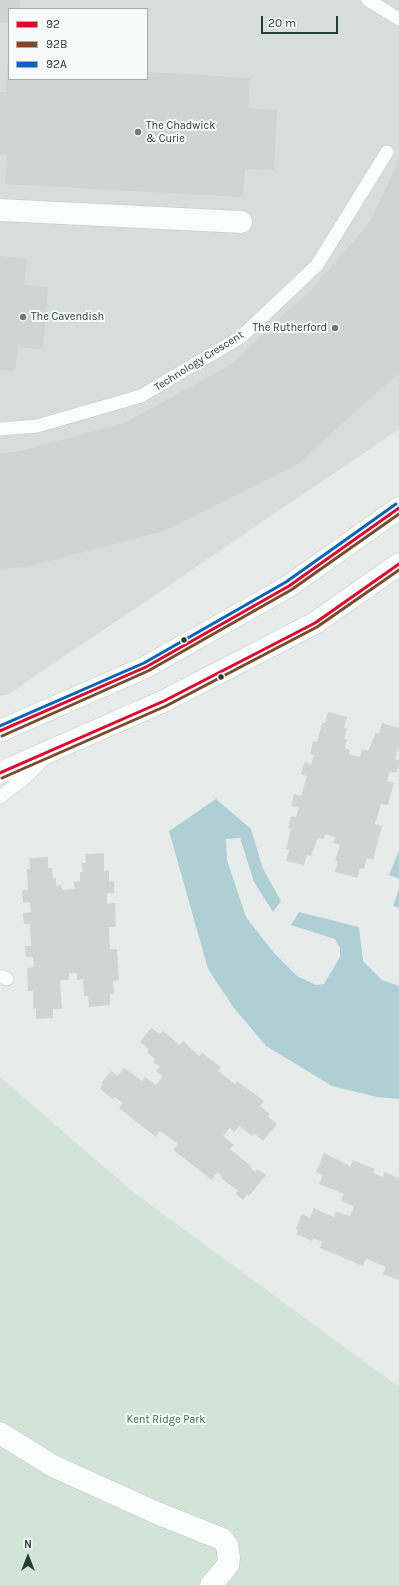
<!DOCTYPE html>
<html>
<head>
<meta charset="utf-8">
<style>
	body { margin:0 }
	#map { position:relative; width:399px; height:1585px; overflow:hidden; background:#e7ecea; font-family:Karla,sans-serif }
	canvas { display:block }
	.legend { position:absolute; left:8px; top:8px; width:140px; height:72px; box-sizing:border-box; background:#f6faf8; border:1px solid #a3aeab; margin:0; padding:5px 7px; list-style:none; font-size:12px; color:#273d37 }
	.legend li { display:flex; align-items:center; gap:8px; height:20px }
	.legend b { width:20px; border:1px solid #a3aeab }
	.north { position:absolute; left:8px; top:1537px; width:40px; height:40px; -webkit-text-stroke:3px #f6faf8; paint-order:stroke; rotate:0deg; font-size:11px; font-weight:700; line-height:16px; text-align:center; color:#273d37 }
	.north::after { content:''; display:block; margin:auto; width:14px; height:18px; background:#273d37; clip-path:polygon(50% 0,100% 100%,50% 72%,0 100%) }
	.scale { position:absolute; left:261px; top:16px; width:77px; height:18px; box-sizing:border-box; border:2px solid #273d37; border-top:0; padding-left:5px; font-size:12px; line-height:14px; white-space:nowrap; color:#273d37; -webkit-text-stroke:3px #f6faf8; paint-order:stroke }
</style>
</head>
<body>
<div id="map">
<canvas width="399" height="1585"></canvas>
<ul class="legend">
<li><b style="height:5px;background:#e4002b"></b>92</li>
<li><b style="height:5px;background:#7a4b2a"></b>92B</li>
<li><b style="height:5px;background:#0065bd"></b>92A</li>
</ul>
<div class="north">N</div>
<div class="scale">20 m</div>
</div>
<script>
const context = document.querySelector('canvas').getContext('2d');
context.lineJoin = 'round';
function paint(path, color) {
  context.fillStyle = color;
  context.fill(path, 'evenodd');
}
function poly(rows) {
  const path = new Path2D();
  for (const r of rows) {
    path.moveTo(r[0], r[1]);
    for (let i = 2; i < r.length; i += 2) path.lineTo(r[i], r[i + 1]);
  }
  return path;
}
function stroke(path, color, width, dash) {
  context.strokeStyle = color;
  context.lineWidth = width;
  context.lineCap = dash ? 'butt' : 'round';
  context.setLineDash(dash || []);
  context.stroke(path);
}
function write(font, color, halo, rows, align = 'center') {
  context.font = font + ' Karla,sans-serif';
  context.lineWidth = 4;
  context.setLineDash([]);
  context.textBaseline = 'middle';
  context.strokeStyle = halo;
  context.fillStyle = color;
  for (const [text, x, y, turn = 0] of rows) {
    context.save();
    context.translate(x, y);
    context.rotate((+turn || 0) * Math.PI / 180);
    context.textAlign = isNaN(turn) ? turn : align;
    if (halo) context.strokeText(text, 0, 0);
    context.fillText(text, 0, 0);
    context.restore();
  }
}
paint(poly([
	[0,0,399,0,399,429,9,694,0,696],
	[9,9,147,9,147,79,9,79]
]), '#d6ddda');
paint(poly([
	[0,1077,133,1192,399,1387,399,1585,0,1585]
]), '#d2e3d7');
paint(poly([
	[216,799,251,829,263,869,281,901,273,912,254,882,240,838,226,839,227,860,246,917,274,953,297,976,316,985,324,984,340,957,340,948,335,939,291,925,299,912,359,927,363,961,382,980,399,986,399,1099,377,1097,332,1086,266,1046,234,1008,208,969,169,831],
	[399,851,399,879,389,875],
	[399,889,399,908,393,906]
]), '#aecfd4');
paint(poly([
	[0,0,20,0,20,9,9,9,9,23,0,22],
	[7,64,9,65,9,79,147,79,147,72,250,78,248,108,277,110,274,170,245,169,243,197,5,184,7,155,0,155,0,92,6,92],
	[399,160,399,372,298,464,164,531,26,567,0,569,0,453,16,452,125,423,230,365,311,290,370,222],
	[0,256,27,259,24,285,48,287,43,349,18,347,15,371,0,370],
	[328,712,347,717,344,728,347,729,344,739,347,740,345,748,350,750,349,754,360,757,362,749,368,751,376,733,379,734,382,723,399,728,399,746,395,759,399,760,399,764,396,773,390,771,387,781,394,783,388,805,381,804,375,824,382,826,373,860,367,858,364,869,360,868,357,878,335,872,338,861,335,861,340,845,333,843,335,837,325,834,324,839,318,838,311,856,307,855,304,865,286,861,289,850,286,849,291,829,288,828,291,816,296,817,299,807,291,806,294,794,301,796,307,776,301,774,305,762,311,764,314,755,310,754,313,741,317,742,322,723,325,723],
	[104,853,104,871,109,870,109,882,114,881,114,893,107,893,107,904,115,903,116,927,109,927,110,949,117,949,119,980,113,981,114,994,110,994,110,1005,89,1007,88,996,84,996,83,979,77,980,77,973,69,973,69,980,60,980,62,1009,53,1009,53,1018,36,1019,36,1008,33,1009,33,991,28,991,27,968,34,967,33,957,26,957,25,946,31,946,30,924,24,924,23,913,31,912,30,902,23,903,22,890,28,890,27,869,30,869,29,858,48,857,48,868,52,868,53,878,56,878,56,886,61,885,62,890,75,889,74,882,80,881,80,872,83,872,82,863,86,863,85,854],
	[151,1028,160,1034,163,1031,180,1045,183,1041,199,1056,202,1053,221,1067,218,1071,235,1084,237,1081,264,1101,260,1106,270,1114,268,1117,277,1124,263,1141,255,1134,252,1136,239,1126,234,1132,230,1128,223,1136,234,1145,230,1149,251,1166,250,1167,255,1172,257,1169,266,1175,249,1196,247,1194,243,1200,236,1194,238,1191,221,1178,222,1176,217,1172,212,1180,173,1150,178,1144,160,1131,156,1137,119,1108,123,1103,115,1097,113,1099,100,1089,103,1084,101,1083,111,1071,118,1076,124,1068,142,1081,145,1077,156,1085,163,1076,156,1071,160,1067,153,1062,155,1059,147,1053,149,1049,140,1042],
	[324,1153,350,1166,353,1160,375,1169,373,1173,383,1177,384,1172,399,1178,399,1280,383,1274,386,1267,366,1259,363,1266,320,1248,322,1242,313,1238,312,1241,296,1234,298,1230,296,1229,302,1214,310,1218,314,1208,334,1217,336,1211,350,1216,354,1206,341,1201,344,1194,319,1184,323,1175,316,1172]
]), '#d0d4d3');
const lane = poly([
	[368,0,399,19],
	[0,429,37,426,141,396,241,337,317,265,387,152],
	[0,797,26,777,44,759],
	[0,976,7,979]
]);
const street = poly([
	[0,210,241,222],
	[0,1433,53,1466,157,1513,222,1539,227,1545,229,1558,228,1565,211,1585]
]);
const secondary = poly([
	[0,731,146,667,289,586,399,508],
	[0,773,164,701,315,623,399,564]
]);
stroke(lane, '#c4c9c7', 14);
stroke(street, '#c4c9c7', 23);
stroke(secondary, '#c3c9c7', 23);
stroke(lane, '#fbfcfc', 13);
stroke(street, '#fbfcfc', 22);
stroke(secondary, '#fbfcfc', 22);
stroke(poly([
	[0,731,146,667,289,586,399,508],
	[0,773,164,701,315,623,399,564]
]), '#e4002b', 3);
stroke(poly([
	[2,736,148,671,291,590,399,514],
	[2,778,166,706,317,627,399,570]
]), '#7a4b2a', 3);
stroke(poly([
	[0,726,144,663,286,582,396,504]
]), '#0065bd', 3);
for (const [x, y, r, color] of [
	[138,132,4,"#6a7a76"],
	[23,317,4,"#6a7a76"],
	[335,328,4,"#6a7a76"],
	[184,640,3.5,"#273d37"],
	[221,677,3.5,"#273d37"]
]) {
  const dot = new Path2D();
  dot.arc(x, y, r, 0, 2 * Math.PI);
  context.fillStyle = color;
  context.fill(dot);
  stroke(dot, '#f6faf8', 1.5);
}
write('11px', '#273d37', '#f6faf8', [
	["The Chadwick",146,126],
	["& Curie",146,139],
	["The Cavendish",31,317],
	["The Rutherford",327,328,"right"]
], 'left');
write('11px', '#273d37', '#f6faf8', [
	["Technology Crescent",199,361,-32]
]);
write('11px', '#356f4c', '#f6faf8', [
	["Kent Ridge Park",166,1420]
]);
</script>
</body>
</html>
